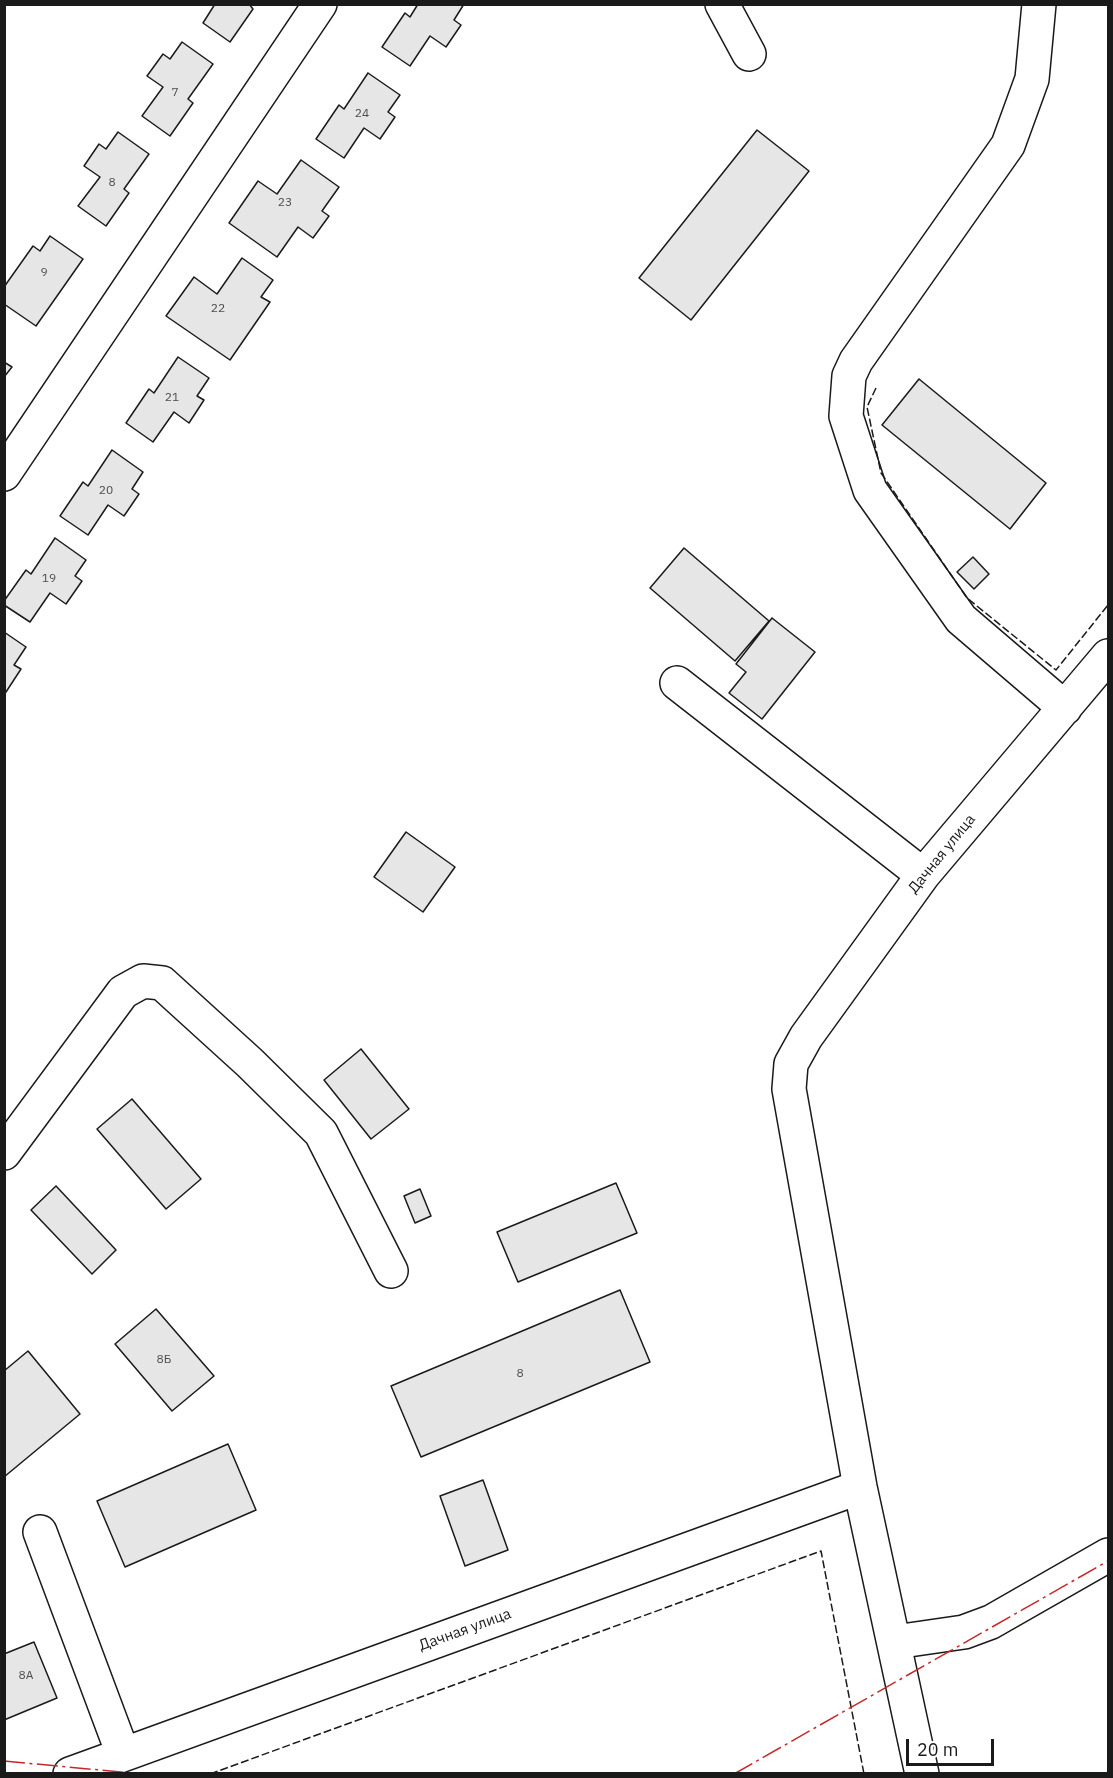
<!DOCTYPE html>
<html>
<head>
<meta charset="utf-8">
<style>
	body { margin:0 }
	#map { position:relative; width:1113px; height:1778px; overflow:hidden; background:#fff; font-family:"IBM Plex Sans",sans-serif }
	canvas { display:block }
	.frame { position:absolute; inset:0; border:6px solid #1a1a1a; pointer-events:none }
	.scale { position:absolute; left:906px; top:1739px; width:88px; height:27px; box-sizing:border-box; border:3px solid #1a1a1a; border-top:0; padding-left:8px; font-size:18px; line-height:21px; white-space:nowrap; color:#1a1a1a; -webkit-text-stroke:4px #fff; paint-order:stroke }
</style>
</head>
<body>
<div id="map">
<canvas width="1113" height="1778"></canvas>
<div class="frame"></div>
<div class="scale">20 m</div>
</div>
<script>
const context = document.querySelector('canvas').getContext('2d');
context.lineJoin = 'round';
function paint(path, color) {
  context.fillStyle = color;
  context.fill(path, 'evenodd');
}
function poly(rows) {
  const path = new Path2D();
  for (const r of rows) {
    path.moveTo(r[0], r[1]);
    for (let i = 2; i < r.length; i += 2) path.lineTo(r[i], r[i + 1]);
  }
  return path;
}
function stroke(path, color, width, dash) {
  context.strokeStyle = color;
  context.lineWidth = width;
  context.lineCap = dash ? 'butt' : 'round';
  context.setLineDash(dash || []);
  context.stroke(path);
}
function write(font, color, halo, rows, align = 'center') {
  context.font = font + ' "IBM Plex Sans",sans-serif';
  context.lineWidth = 4.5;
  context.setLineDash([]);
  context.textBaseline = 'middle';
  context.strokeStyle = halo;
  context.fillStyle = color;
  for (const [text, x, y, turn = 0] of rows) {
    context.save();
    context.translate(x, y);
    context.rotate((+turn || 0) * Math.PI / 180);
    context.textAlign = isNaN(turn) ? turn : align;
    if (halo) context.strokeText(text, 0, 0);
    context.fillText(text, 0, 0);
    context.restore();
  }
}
const building = poly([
	[215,4,249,4,253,9,230,42,203,23,215,4],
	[418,4,464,4,454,20,461,25,446,47,430,36,410,66,382,47,405,13,410,17,418,4],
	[182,42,213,64,188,99,193,103,170,136,142,116,163,87,147,76,163,54,170,59,182,42],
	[368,73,400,95,388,112,395,117,380,139,364,128,344,158,316,139,339,105,344,109,368,73],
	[757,130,809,171,691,320,639,278,757,130],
	[118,132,149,154,124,189,129,193,106,226,78,206,100,177,84,166,99,144,106,149,118,132],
	[301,160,339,187,322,211,329,216,313,238,298,227,277,257,229,223,258,181,277,194,301,160],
	[50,236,83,259,36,326,4,304,4,287,33,246,40,251,50,236],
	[242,258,273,280,261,297,270,302,230,360,166,316,194,277,217,294,242,258],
	[178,357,209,378,197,396,204,400,189,423,174,412,153,442,126,423,149,389,154,393,178,357],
	[4,362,12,367,4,377,4,362],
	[919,379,1046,483,1010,529,882,425,919,379],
	[112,450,143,472,132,489,139,494,124,516,108,505,88,535,60,516,83,482,88,486,112,450],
	[55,538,86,560,75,576,82,581,66,604,50,593,30,622,4,605,4,601,26,570,31,574,55,538],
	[684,548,769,621,735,661,650,588,684,548],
	[973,557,989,574,974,589,957,572,973,557],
	[772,618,815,652,762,719,729,693,746,672,736,664,772,618],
	[4,632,26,647,14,665,21,669,6,692,4,690,4,632],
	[406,832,455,867,423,912,374,877,406,832],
	[361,1049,409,1109,371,1139,324,1080,361,1049],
	[132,1099,201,1179,166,1209,97,1129,132,1099],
	[616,1183,637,1233,518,1282,497,1232,616,1183],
	[56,1186,116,1250,92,1274,31,1210,56,1186],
	[420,1189,431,1216,415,1223,404,1196,420,1189],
	[620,1290,650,1362,421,1457,391,1386,620,1290],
	[156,1309,214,1376,172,1411,115,1344,156,1309],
	[28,1351,80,1414,4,1477,4,1371,28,1351],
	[228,1444,256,1510,125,1567,97,1501,228,1444],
	[483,1480,508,1550,465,1566,440,1496,483,1480],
	[34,1642,57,1698,4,1720,4,1654,34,1642]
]);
paint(building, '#e6e6e6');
stroke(building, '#1a1a1a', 1.5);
const minor = poly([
	[722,4,749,54],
	[1039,4,1032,79,1008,145,856,361,849,376,846,416,870,490,961,619,1065,708],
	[4,474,320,4],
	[677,683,923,875],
	[4,1153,123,992,143,981,162,983,250,1063,321,1133,391,1271],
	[40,1532,123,1754],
	[895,1642,964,1632,991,1622,1108,1555],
	[70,1774,860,1487],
	[922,1774,860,1487,789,1089,791,1064,806,1037,923,875,1108,656]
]);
stroke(minor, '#1a1a1a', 36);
stroke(minor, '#fff', 33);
stroke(poly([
	[876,388,867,407,881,473,967,598,1056,670,1108,605],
	[210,1774,821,1551,864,1774]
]), '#1a1a1a', 1.5, [8, 3]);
stroke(poly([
	[4,1761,142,1774],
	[734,1774,1108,1561]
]), '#c62828', 1.5, [21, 4.5, 3, 4.5]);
write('12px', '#4d4d4d', null, [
	["7",175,93],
	["24",362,114],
	["8",112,183],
	["23",285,203],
	["9",44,273],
	["22",218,309],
	["21",172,398],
	["20",106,491],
	["19",49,579],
	["8Б",164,1360],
	["8",520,1374],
	["8А",26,1676]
]);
write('15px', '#1a1a1a', '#fff', [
	["Дачная улица",942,854,-51],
	["Дачная улица",465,1630,-20]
]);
</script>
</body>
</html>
